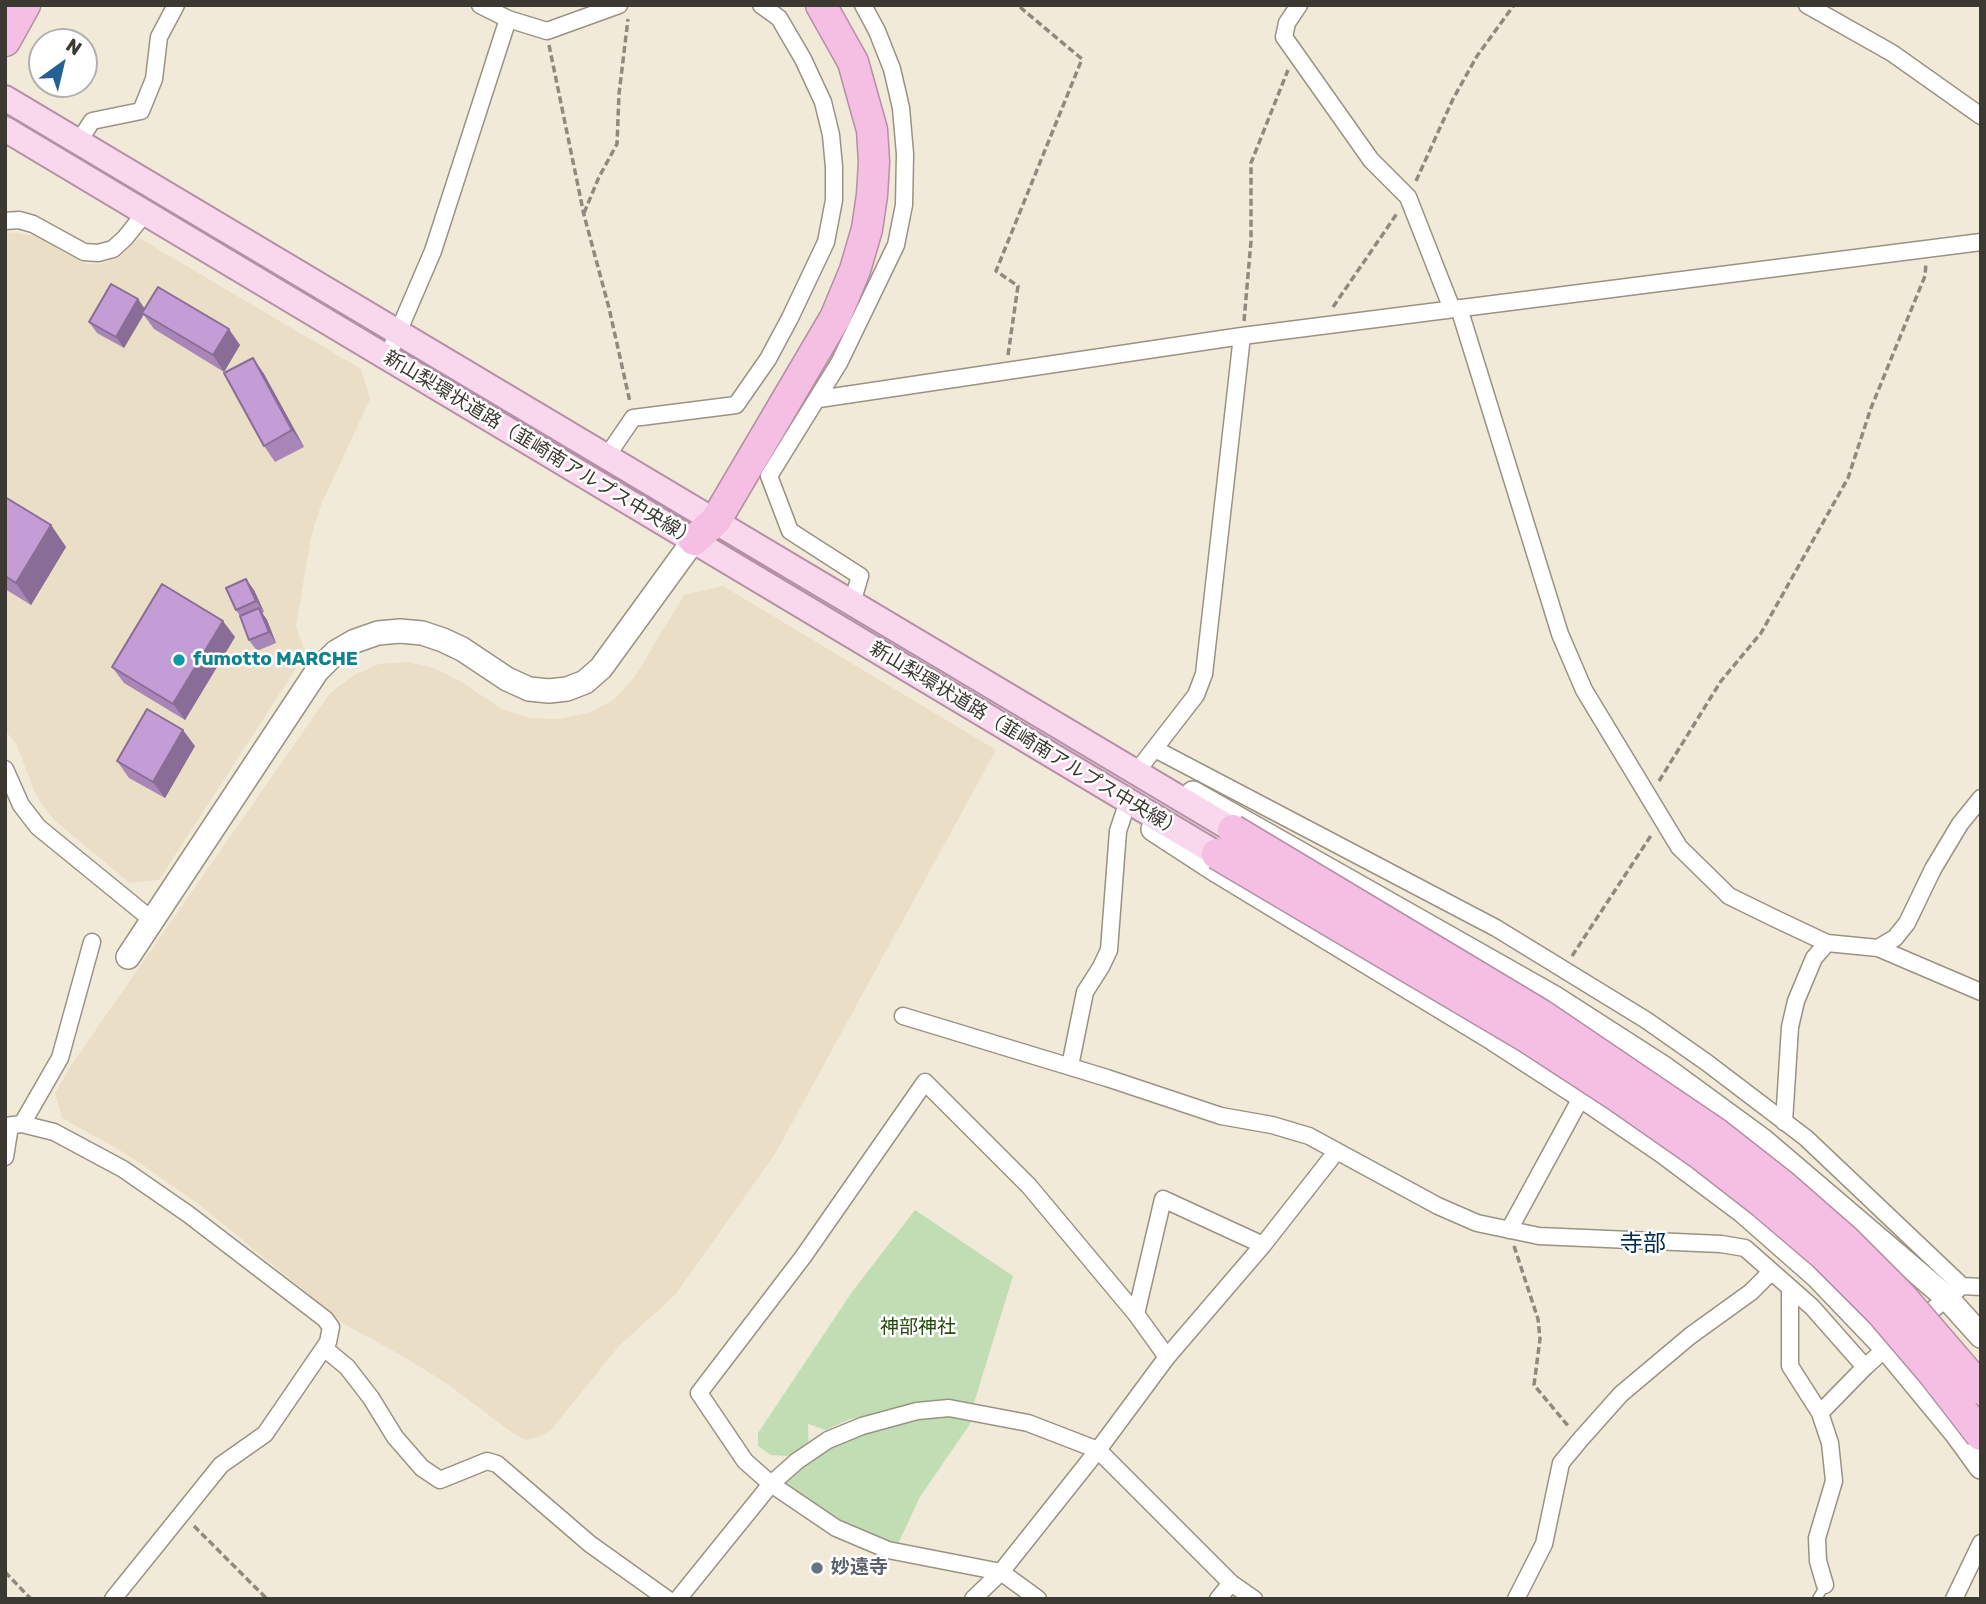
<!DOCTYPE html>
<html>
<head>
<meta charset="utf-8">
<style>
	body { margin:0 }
	#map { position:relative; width:1986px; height:1604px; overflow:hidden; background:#f2ead9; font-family:Rubik,sans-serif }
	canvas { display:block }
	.frame { position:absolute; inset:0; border:7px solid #3c3932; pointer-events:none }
	.north { position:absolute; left:28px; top:28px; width:70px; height:70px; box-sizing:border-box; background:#fff; border:2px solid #b1b0ad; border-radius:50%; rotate:34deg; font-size:19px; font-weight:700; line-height:28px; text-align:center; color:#3c3932 }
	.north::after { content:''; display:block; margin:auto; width:24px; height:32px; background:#226096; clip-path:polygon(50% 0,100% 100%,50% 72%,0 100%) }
</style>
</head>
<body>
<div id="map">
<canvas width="1986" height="1604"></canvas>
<div class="frame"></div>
<div class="north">N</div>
</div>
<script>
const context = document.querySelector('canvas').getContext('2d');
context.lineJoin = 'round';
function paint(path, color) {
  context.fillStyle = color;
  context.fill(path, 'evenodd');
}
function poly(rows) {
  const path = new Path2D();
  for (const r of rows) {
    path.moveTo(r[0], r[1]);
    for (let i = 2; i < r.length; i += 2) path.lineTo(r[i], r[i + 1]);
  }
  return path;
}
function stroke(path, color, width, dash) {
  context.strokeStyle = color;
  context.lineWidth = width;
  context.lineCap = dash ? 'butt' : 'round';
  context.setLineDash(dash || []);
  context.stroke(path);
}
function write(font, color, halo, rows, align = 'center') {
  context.font = font + ' Rubik,"Noto Sans JP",sans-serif';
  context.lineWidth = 5;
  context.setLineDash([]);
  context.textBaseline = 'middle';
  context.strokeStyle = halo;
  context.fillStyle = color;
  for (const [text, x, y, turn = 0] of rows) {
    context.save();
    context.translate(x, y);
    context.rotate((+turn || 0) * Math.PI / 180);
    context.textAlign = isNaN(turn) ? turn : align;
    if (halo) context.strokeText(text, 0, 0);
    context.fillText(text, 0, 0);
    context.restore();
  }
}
paint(poly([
	[12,232,35,236,76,259,89,264,100,264,120,257,139,238,361,369,370,399,321,505,311,537,296,627,306,653,159,880,130,883,54,820,37,797,16,744,5,730,5,234],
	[723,586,996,750,775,1154,675,1295,619,1346,551,1430,539,1437,526,1440,514,1434,446,1383,406,1358,344,1324,200,1205,128,1155,62,1118,55,1093,72,1064,330,693,354,675,379,664,408,662,434,668,460,681,502,709,530,718,558,719,588,713,612,701,634,678,684,595]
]), '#eadec7');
paint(poly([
	[915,1210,1013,1276,974,1403,954,1402,850,1419,826,1430,808,1424,809,1451,917,1411,974,1418,920,1497,894,1552,771,1484,807,1453,788,1456,771,1455,758,1446,758,1433,852,1292]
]), '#c1ddb3');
const lane = poly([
	[1817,1599,1825,1585]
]);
const street = poly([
	[480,5,508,19,547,31,619,5],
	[1299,5,1287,23,1284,37,1371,160,1408,197,1452,309],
	[1807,5,1892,53,1981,116],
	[79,141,92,121,141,111,154,79,159,37,176,5],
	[5,221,19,220,33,224,84,252,98,253,113,249,125,238,145,213],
	[1459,308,1560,634,1584,690,1679,847,1729,896,1776,919,1827,943,1878,948,1981,992],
	[387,358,433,251,508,19],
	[819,399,1242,336,1981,242],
	[607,456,633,418,736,405,768,359,790,318,826,242,834,200,834,167,831,135,823,102,803,59,779,18,761,5],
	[852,603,860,576,790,531,769,476,839,363,896,245,904,205,905,154,901,108,892,69,877,31,863,5],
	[1155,749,1496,928,1646,1020,1706,1062,1806,1138,1962,1286],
	[1141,766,1196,695,1204,674,1242,336],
	[5,769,21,805,38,827,152,920],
	[1878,948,1895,938,1907,923,1933,869,1960,824,1981,798],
	[903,1016,1107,1078,1221,1116,1272,1125,1309,1136,1438,1206,1477,1223,1539,1236,1721,1244,1745,1248,1812,1307,1865,1367],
	[1070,1066,1085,992,1101,967,1109,950,1118,831,1125,810],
	[1784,1122,1790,1027,1796,1001,1814,958,1827,943],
	[22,1124,60,1058,92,942],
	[5,1126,22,1124,54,1132,123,1169,188,1214,325,1319,331,1327,328,1342,265,1434,221,1465,113,1599],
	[5,1157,10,1126],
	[1509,1230,1582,1096],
	[1790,1289,1790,1366,1820,1413,1830,1443,1834,1481,1817,1538,1818,1561,1825,1585],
	[1136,1314,1163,1199,1263,1245],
	[1916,1323,1962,1286,1981,1287],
	[324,1348,347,1367,371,1398,395,1437,422,1468,440,1480,487,1461,497,1464,590,1544,667,1599],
	[1820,1413,1865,1367,1893,1342],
	[678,1599,771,1484,797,1461,828,1440,862,1426,917,1411,949,1408,1028,1423,1098,1450,1231,1583,1254,1599],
	[973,1599,1001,1572,1098,1450,1167,1357,1263,1245,1336,1152],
	[1038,1599,1001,1572,888,1550,836,1528,771,1484,745,1461,699,1393,803,1257,925,1082,1029,1186,1136,1314,1167,1357],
	[1218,1599,1231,1583],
	[1516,1599,1544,1544,1561,1463,1580,1440,1621,1394,1690,1336,1751,1292,1770,1273],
	[1954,1599,1981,1543]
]);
const secondary = poly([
	[1193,793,1553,997,1665,1069,1762,1140,1946,1297,1981,1336],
	[1153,829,1219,872,1494,1039,1582,1096,1664,1152,1743,1211,1817,1276,1886,1348,1957,1434,1981,1467],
	[128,957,317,671,336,652,355,641,378,633,400,631,422,633,443,640,462,649,507,679,529,689,549,691,567,689,585,682,601,668,694,540]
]);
const primary = poly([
	[5,98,1233,830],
	[5,129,1217,854]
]);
const highway = poly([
	[5,41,25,5],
	[694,540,716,520,835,318,855,270,867,229,872,195,874,162,872,130,853,62,821,5]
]);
stroke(lane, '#9a9282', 11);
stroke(street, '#9a9282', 19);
stroke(secondary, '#9a9282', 26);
stroke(primary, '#b48fa5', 28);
stroke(highway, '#b48fa5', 33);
stroke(poly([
	[549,45,584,215,609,308,630,402],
	[1416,181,1453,99,1477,56,1514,5],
	[584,213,599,177,617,144,619,94,628,19],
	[1333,307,1398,212],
	[1244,321,1251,241,1251,163,1288,70],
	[1008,355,1018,286,996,271,1082,59,1021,8,1022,5],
	[1659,781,1721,681,1761,633,1848,478,1871,408,1925,276,1926,263],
	[1572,956,1652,834],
	[1514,1246,1538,1319,1540,1339,1534,1385,1569,1427],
	[194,1526,267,1599],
	[5,1572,31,1599]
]), '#8f8a7f', 3.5, [7, 3.5]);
stroke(lane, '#fff', 8);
stroke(street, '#fff', 16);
stroke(secondary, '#fff', 23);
stroke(primary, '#f9d8ee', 24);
stroke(highway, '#f5bee3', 30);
const highwayBridge = poly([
	[1233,830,1540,1014,1717,1134,1782,1185,1845,1240,1901,1296,1981,1389],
	[1217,854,1525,1036,1617,1096,1700,1154,1763,1203,1824,1255,1881,1312,1933,1373,1981,1435]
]);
stroke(highwayBridge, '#b48fa5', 33, []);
stroke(highwayBridge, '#f5bee3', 30);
paint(poly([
	[138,299,145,309,240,345,224,372,154,329,143,314,124,348,97,333,89,322],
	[253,358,264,374,304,447,275,462,264,446],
	[5,497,51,525,66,547,31,605,5,589],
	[254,590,264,612,262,613,267,620,276,643,257,651,249,640,240,616,236,610],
	[235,637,185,720,124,683,112,667],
	[195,746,165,798,129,778,117,761]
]), '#a986b8');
paint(poly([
	[138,299,146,311,124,348,116,337],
	[229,329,240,345,224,372,213,355],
	[253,358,264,374,304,447,292,430],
	[51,525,66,547,31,605,16,583],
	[246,579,254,590,264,612,256,601],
	[259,608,267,620,276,643,269,632],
	[223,621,235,637,185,720,173,704],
	[183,730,195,746,165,798,153,782]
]), '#896d96');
const building = poly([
	[111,284,138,299,116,337,89,322,111,284],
	[158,287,229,329,213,355,142,313,158,287],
	[253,358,292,430,264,446,224,373,253,358],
	[5,497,51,525,16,583,5,576,5,497],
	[246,579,256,601,236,610,226,588,246,579],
	[162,584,223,621,173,704,112,667,162,584],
	[259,608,269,632,249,640,240,616,259,608],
	[147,709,183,730,153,782,117,761,147,709]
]);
paint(building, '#c49cd6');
stroke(building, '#896d96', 2);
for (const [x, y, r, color] of [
	[179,660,7,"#0f9aa8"],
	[817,1568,7,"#6b7280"]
]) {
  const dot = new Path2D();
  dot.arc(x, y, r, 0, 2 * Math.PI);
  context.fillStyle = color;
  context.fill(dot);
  stroke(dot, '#fff', 2.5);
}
write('19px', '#3c3932', '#fff', [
	["新山梨環状道路（韮崎南アルプス中央線）",540,449,31],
	["新山梨環状道路（韮崎南アルプス中央線）",1026,740,31]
]);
write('bold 19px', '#0d838f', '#fff', [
	["fumotto MARCHE",193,660]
], 'left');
write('19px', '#25490b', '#fff', [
	["神部神社",918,1328]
]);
write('bold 19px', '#5b616d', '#fff', [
	["妙遠寺",831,1568]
], 'left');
write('23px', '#002d51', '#fff', [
	["寺部",1643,1244]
]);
</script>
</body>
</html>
